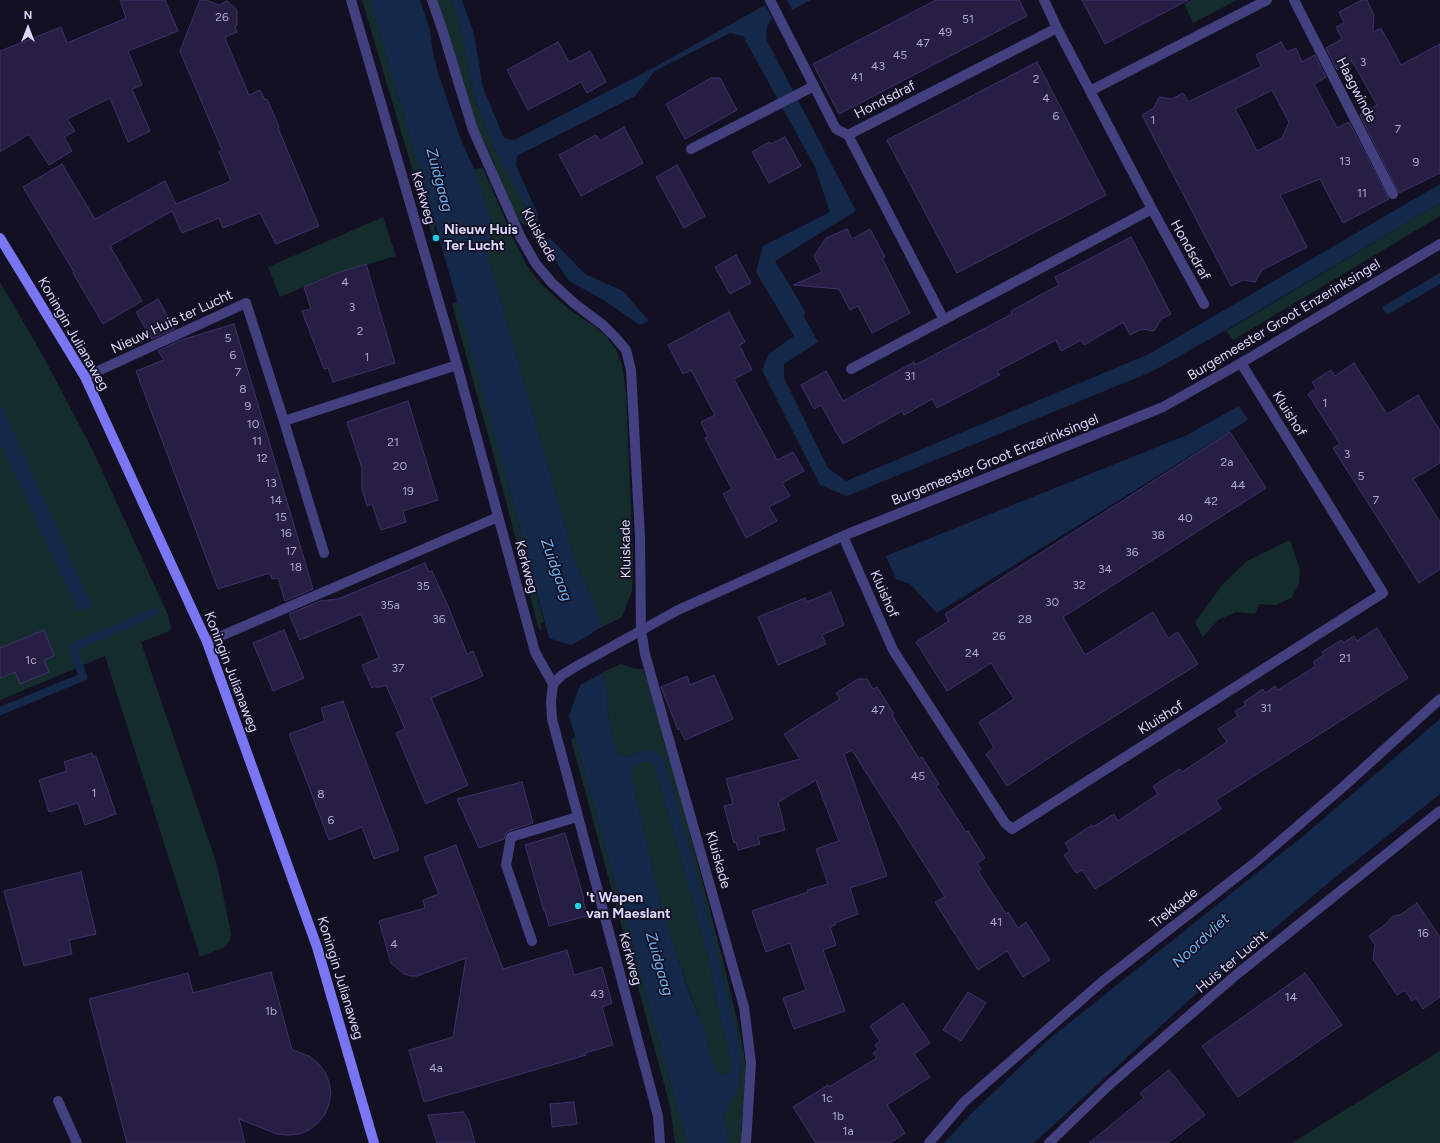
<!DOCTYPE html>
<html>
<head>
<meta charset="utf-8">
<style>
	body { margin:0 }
	#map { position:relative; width:1440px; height:1143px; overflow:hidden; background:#141023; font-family:Figtree,sans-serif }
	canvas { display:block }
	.north { position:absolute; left:8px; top:8px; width:40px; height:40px; -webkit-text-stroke:3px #141023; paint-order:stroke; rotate:0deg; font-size:11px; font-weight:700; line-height:16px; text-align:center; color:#dbd6fb }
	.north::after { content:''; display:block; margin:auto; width:14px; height:18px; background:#dbd6fb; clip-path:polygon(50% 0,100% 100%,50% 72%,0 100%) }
</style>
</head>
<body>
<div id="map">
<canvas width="1440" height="1143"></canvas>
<div class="north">N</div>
</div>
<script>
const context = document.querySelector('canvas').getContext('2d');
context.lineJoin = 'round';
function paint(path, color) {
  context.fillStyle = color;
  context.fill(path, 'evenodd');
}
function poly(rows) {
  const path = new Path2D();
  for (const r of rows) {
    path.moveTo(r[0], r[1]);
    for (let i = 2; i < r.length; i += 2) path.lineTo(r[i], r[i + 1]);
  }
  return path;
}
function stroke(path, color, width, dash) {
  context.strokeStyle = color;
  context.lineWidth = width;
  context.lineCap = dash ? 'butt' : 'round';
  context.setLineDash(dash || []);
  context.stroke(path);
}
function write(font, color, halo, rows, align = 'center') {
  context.font = font + ' Figtree,sans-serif';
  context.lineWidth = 3.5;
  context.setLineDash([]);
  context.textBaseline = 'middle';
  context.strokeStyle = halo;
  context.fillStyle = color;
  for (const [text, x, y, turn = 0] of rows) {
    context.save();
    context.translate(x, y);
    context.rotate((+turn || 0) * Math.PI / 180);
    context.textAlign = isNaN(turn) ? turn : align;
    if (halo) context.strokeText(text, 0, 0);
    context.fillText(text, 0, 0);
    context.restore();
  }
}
paint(poly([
	[362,0,370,0,436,226,434,228,437,237,433,239],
	[436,0,451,0,459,22,475,98,497,155,532,218,537,219,538,221,532,224,525,225,520,222,499,181,493,160,478,130],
	[1191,0,1237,0,1193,23,1184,4],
	[483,168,514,240,527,266,541,284,571,311,594,326,606,336,617,351,622,365,626,392,633,557,632,591,622,617,602,627,598,611,576,564,486,249,493,229,485,200,474,169],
	[1440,203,1440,216,1233,340,1226,331],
	[383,217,396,256,333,274,280,297,268,267],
	[0,282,43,356,93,451,168,615,171,628,170,631,141,642,217,865,231,934,230,940,225,947,200,957,105,656,0,700],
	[458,302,508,484,544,622,541,623,542,629,539,630,502,486,452,304],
	[1290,540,1300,570,1299,584,1291,598,1276,605,1259,604,1255,614,1236,612,1218,620,1203,637,1195,622,1223,584,1247,561],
	[621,664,636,669,643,669,647,680,674,773,722,956,743,1046,746,1070,745,1109,743,1109,741,1131,743,1131,742,1143,730,1143,723,1115,738,1088,742,1060,665,761,642,750,630,756,619,755,609,723,606,684,603,672],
	[575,737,628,929,687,1143,675,1143,670,1106,571,739],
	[641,762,649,762,655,768,679,851,710,964,716,1001,732,1063,730,1073,721,1075,715,1071,703,1025,690,994,663,914,632,778,632,769,634,764],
	[1440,1051,1440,1143,1292,1143]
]), '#142d2c');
paint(poly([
	[370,0,420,0,430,30,433,54,439,76,461,140,474,169,485,200,493,229,486,249,576,564,598,611,602,627,592,632,606,684,609,723,619,755,630,756,642,750,650,750,658,754,665,761,703,896,736,1029,742,1060,738,1088,723,1115,730,1143,687,1143,569,715,581,683,570,645,549,638,508,484,436,226],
	[641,762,649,762,655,768,679,851,710,964,716,1001,732,1063,729,1073,721,1075,715,1071,703,1025,690,995,663,914,632,778,632,769,635,764],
	[451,0,462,0,474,34,483,88,504,138,514,140,655,67,765,5,772,18,767,27,766,39,856,211,775,261,805,311,804,317,818,342,784,364,784,378,828,468,846,481,1149,354,1440,184,1440,203,1233,326,1151,372,847,496,820,485,762,370,769,354,794,336,756,272,763,246,830,212,815,167,743,36,730,33,655,71,635,96,517,156,516,165,538,215,537,219,532,218,497,155,475,98,459,22],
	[787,0,811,0,792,10],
	[550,238,585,274,623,291,649,321,640,325,602,299,569,281,543,242],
	[1440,273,1440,284,1387,315,1382,307],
	[0,402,92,605,78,612,0,443],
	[1239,406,1248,420,937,613,910,584,896,579,886,556,1187,435],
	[1440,719,1440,794,1333,879,1189,1000,1034,1143,944,1143,971,1114,1048,1040,1308,832]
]), '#142949');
paint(poly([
	[593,633,603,673,578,686,579,683,569,646]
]), '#141023');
stroke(poly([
	[0,711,83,677,73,647,155,612]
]), '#142949', 8);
const building = poly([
	[120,0,165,0,178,31,128,51,142,85,132,89,150,131,128,142,110,98,67,119,75,131,64,137,72,151,49,165,29,134,0,152,0,51,61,27,67,43,126,18,120,0],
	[200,0,206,0,219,5,227,1,237,10,237,25,235,26,237,32,225,37,226,41,249,95,260,90,265,100,267,99,279,127,278,128,319,226,276,244,260,213,223,228,219,218,182,233,172,211,110,246,142,301,103,324,73,273,74,272,23,187,62,164,95,219,165,181,176,204,231,181,219,152,222,150,180,51,200,0],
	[936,0,1019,0,1027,16,839,114,813,64,936,0],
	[1082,0,1188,0,1105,44,1082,0],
	[1362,0,1367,0,1374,15,1373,32,1381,28,1401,65,1440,44,1440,173,1399,193,1360,115,1377,105,1352,61,1337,70,1326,48,1342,39,1336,27,1344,23,1339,12,1362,0],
	[558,42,569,62,590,51,606,82,587,93,581,82,528,110,507,70,558,42],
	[1281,42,1287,52,1296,48,1302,62,1315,55,1326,77,1314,84,1337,128,1349,122,1389,199,1343,223,1320,179,1280,195,1307,247,1262,270,1255,282,1243,280,1231,286,1142,115,1154,108,1159,97,1172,99,1183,93,1188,102,1260,67,1261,66,1256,55,1281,42],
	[1272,90,1289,122,1282,138,1257,151,1235,109,1272,90],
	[1037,62,1106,195,957,273,887,140,1037,62],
	[711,78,720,78,737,110,685,139,666,104,711,78],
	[624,127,643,163,581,196,559,155,596,135,600,141,624,127],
	[785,137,801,166,769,183,752,152,769,142,771,144,785,137],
	[677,165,705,216,684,228,656,177,677,165],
	[847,229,852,239,870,229,885,257,882,258,910,313,872,333,858,306,850,310,839,289,793,285,822,272,814,256,826,238,847,229],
	[1131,237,1171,314,1161,319,1154,331,1142,329,1130,335,1123,322,1084,345,1081,340,1061,351,1056,340,997,371,1000,375,937,408,932,399,904,415,902,411,843,444,821,405,814,409,801,385,826,371,843,401,914,362,915,365,1012,314,1011,311,1059,285,1055,277,1131,237],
	[736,255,751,283,730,294,715,267,736,255],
	[366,264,395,363,333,382,328,368,324,369,302,311,311,309,304,287,337,273,366,264],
	[158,299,175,329,152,339,136,312,158,299],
	[729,312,745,342,739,345,752,370,734,379,777,460,793,452,804,471,782,483,790,496,769,507,777,521,746,538,723,494,732,489,705,438,708,437,701,422,715,415,691,370,683,374,668,345,729,312],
	[234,324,313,589,285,601,278,578,272,579,270,573,218,589,136,371,164,360,158,351,181,340,234,324],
	[1354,363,1387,414,1418,395,1440,431,1440,463,1413,479,1440,522,1440,569,1419,583,1333,448,1340,444,1308,394,1316,389,1312,382,1331,370,1335,376,1354,363],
	[408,401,438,500,403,511,406,522,381,530,372,504,367,506,362,489,362,468,347,422,408,401],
	[1230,432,1266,488,1063,617,1085,655,1153,612,1168,638,1178,632,1198,664,1064,748,1007,786,986,754,994,748,979,722,1014,699,991,663,947,691,916,642,949,621,945,614,1230,432],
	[425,563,429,572,432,571,448,606,467,654,473,651,483,676,431,698,468,785,426,804,396,733,405,729,386,685,377,688,376,686,372,688,362,665,379,658,361,614,300,640,289,614,320,601,338,599,425,563],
	[831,592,844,625,822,635,826,644,778,665,758,617,805,598,807,602,831,592],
	[1377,628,1408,678,1216,800,1221,809,1095,889,1082,870,1076,873,1064,855,1070,851,1065,843,1092,825,1093,827,1114,814,1118,821,1158,794,1153,786,1180,769,1182,772,1227,742,1218,729,1238,716,1235,711,1246,705,1244,702,1263,689,1265,693,1275,686,1278,690,1316,666,1313,662,1324,655,1322,652,1341,640,1343,643,1354,636,1357,641,1377,628],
	[44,630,54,656,44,660,49,672,20,684,15,672,0,678,0,648,44,630],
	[284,630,304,678,273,691,253,643,284,630],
	[714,675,733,719,685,740,680,729,678,730,661,687,687,676,690,685,714,675],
	[858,679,867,679,873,689,877,687,894,714,892,715,919,759,922,757,939,784,936,786,966,832,968,831,985,858,977,863,981,869,978,871,1006,914,1008,912,1018,928,1026,922,1050,960,1023,977,1007,951,978,970,935,902,945,897,852,750,844,754,887,876,850,888,858,914,835,923,835,925,830,927,836,945,823,950,845,1011,794,1029,783,998,806,990,790,943,766,952,752,911,808,892,807,890,828,884,816,849,839,841,816,780,778,802,785,830,758,837,760,844,738,850,736,842,734,843,724,806,733,804,726,779,800,759,784,734,840,699,836,693,858,679],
	[343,701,399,850,374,859,362,827,329,840,289,734,325,721,321,708,343,701],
	[92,753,93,757,96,756,116,814,85,825,78,803,49,812,39,780,67,771,64,762,92,753],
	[522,782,533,823,509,831,506,833,504,839,479,848,457,799,522,782],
	[565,833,584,899,583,900,587,916,549,926,545,910,544,911,525,845,565,833],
	[456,845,503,969,567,950,574,975,602,967,612,1003,602,1007,613,1045,585,1053,586,1055,424,1102,409,1050,453,1037,466,958,417,976,410,976,404,974,391,963,379,921,425,908,423,900,439,894,424,857,456,845],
	[81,872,96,934,69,940,72,954,24,966,4,891,81,872],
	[1417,903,1440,937,1440,997,1423,1009,1416,998,1412,1001,1405,990,1397,995,1373,959,1375,945,1369,936,1386,924,1393,916,1400,915,1417,903],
	[271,972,292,1050,309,1056,318,1063,325,1072,329,1082,331,1093,329,1104,325,1114,318,1123,309,1130,299,1134,288,1135,277,1134,239,1119,245,1143,127,1143,89,999,188,973,193,993,271,972],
	[1305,973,1342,1025,1238,1097,1202,1046,1305,973],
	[968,992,986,1003,961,1041,943,1030,968,992],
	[903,1003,930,1043,914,1054,930,1077,887,1105,905,1133,890,1143,816,1143,793,1107,828,1085,829,1087,877,1058,873,1053,878,1050,875,1045,880,1041,870,1026,903,1003],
	[1169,1070,1205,1115,1168,1143,1089,1143,1144,1098,1140,1093,1169,1070],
	[574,1102,577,1124,552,1127,550,1104,574,1102],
	[463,1112,469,1121,475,1143,437,1143,428,1115,463,1112]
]);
paint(building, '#261e43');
stroke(building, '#3e326c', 1);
stroke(poly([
	[770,0,836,129,848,135],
	[691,149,814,86],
	[207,642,498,517],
	[532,941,506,865,511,837,577,817],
	[58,1101,77,1143],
	[746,1143,751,1063],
	[929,1143,964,1102,1103,981,1257,861,1343,787,1440,699]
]), '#42407e', 10);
stroke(poly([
	[351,0,457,365,535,652,553,684],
	[432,0,443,32,473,130,521,238,536,264,552,283,575,304,603,325,615,337,626,350,631,370,640,537,641,630,645,654,744,1007,751,1063],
	[1044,0,1057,28,1152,209,1204,304],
	[1294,0,1393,194],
	[1090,91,1267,0],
	[944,320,848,135,1057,28],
	[851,369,1152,209],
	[85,377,246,303,284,421,324,553],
	[284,421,457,365],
	[843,536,893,650,1005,823,1012,829,1383,593,1241,363],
	[1049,1143,1109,1085,1236,975,1440,811]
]), '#42407e', 10);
stroke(poly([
	[660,1143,658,1116,552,719,551,701,553,684,562,675,575,667,678,610,843,536,1163,407,1241,363,1440,244]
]), '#42407e', 10);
stroke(poly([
	[0,238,85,377,207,642,317,947,374,1143]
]), '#7976f3', 10);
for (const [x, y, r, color] of [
	[436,238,4,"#14d3e9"],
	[578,906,4,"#14d3e9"]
]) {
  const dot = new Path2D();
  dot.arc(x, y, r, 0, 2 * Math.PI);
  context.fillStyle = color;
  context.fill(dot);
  stroke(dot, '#141023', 1.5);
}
write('12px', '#aea8cd', null, [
	["26",222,17],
	["51",968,19],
	["49",945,32],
	["47",923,43],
	["45",900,55],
	["3",1363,62],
	["43",878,66],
	["41",857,77],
	["2",1036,79],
	["4",1046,98],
	["6",1056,116],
	["1",1153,120],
	["7",1398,129],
	["13",1345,161],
	["9",1416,162],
	["11",1362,193],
	["4",345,282],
	["3",352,307],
	["2",360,331],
	["5",228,338],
	["6",233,355],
	["1",367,357],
	["7",238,372],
	["31",910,376],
	["8",243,389],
	["1",1325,403],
	["9",248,406],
	["10",253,424],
	["11",257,441],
	["21",393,442],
	["3",1347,454],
	["12",262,458],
	["2a",1227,462],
	["20",400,466],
	["5",1361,476],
	["13",271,483],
	["44",1238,485],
	["19",408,491],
	["14",276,500],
	["7",1376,500],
	["42",1211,501],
	["15",281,517],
	["40",1185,518],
	["16",286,533],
	["38",1158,535],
	["17",291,551],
	["36",1132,552],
	["18",296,567],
	["34",1105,569],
	["32",1079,585],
	["35",423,586],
	["30",1052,602],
	["35a",390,605],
	["36",439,619],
	["28",1025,619],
	["26",999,636],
	["24",972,653],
	["21",1345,658],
	["1c",31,660],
	["37",398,668],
	["31",1266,708],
	["47",878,710],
	["45",918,776],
	["1",94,793],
	["8",321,794],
	["6",331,820],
	["41",996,922],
	["16",1423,933],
	["4",394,944],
	["43",597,994],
	["14",1291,997],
	["1b",271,1011],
	["4a",436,1068],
	["1c",827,1098],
	["1b",838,1116],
	["1a",848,1131]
]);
write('14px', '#dbd6fb', '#141023', [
	["Haagwinde",1356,90,63],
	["Hondsdraf",885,100,-27],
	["Kerkweg",423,198,74],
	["Kluiskade",539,235,61],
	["Hondsdraf",1190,250,61],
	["Burgemeester Groot Enzerinksingel",1284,320,-31],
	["Nieuw Huis ter Lucht",172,322,-25],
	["Koningin Julianaweg",73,334,60],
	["Kluishof",1289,414,58],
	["Burgemeester Groot Enzerinksingel",995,460,-22],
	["Kluiskade",626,549,-91],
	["Kerkweg",526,567,75],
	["Kluishof",884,594,66],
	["Koningin Julianaweg",231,672,69],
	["Kluishof",1161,718,-32],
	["Kluiskade",718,860,74],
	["Trekkade",1174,908,-38],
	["Kerkweg",630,959,75],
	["Huis ter Lucht",1232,962,-40],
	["Koningin Julianaweg",340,978,73]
]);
write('bold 14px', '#dbd6fb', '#141023', [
	["Nieuw Huis",444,230],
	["Ter Lucht",444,246],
	["'t Wapen",586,898],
	["van Maeslant",586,914]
], 'left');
write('italic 15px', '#6db4f2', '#141023', [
	["Zuidgaag",439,180,75],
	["Zuidgaag",556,570,70],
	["Noordvliet",1201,941,-43],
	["Zuidgaag",659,964,74]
]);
</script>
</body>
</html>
